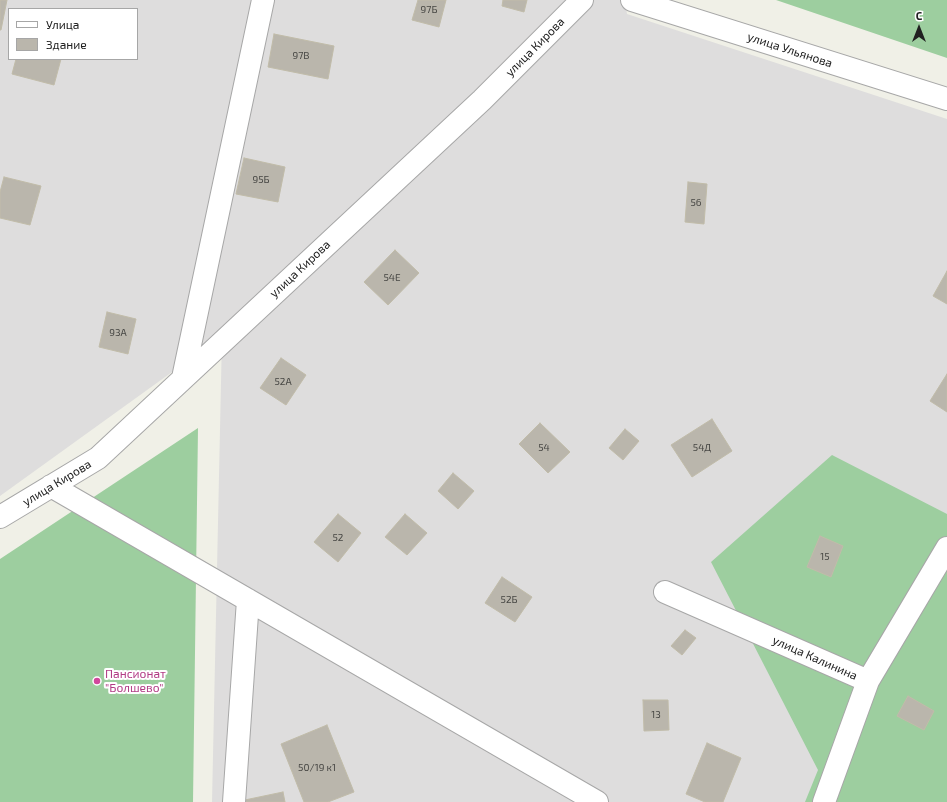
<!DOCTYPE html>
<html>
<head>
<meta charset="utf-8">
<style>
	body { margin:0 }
	#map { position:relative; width:947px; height:802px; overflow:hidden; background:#f0f0e7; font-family:"Exo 2",sans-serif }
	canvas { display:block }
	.legend { position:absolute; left:8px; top:8px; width:130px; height:52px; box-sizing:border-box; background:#fff; border:1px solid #a6a6a6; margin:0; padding:5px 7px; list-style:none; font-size:12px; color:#202020 }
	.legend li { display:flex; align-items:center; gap:8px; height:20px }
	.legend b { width:20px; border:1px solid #a6a6a6 }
	.north { position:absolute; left:899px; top:8px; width:40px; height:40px; -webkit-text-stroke:3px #fff; paint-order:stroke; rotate:0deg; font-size:11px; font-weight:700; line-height:16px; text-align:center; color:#202020 }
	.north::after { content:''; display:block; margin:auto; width:14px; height:18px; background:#202020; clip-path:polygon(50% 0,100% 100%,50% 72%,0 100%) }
</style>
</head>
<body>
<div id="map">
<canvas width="947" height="802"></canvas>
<ul class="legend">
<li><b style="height:5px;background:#fff"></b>Улица</li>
<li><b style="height:11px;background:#bab6ac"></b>Здание</li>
</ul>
<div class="north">С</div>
</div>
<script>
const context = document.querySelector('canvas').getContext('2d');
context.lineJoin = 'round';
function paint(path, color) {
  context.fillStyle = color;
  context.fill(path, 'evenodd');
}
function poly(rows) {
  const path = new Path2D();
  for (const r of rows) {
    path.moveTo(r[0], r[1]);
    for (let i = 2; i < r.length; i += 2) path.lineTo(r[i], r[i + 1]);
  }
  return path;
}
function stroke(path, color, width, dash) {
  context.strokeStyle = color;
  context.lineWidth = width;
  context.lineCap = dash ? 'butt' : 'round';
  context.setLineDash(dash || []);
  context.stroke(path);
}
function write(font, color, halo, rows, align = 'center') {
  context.font = font + ' "Exo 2",sans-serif';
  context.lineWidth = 4;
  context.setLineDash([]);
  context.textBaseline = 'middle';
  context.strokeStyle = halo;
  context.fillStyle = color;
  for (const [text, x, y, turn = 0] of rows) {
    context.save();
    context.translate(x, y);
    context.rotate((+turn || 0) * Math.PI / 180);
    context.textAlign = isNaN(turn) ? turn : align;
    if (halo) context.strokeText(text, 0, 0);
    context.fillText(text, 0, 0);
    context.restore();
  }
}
paint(poly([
	[0,0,625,0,627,14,947,119,947,802,212,802,222,336,0,496],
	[9,9,137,9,137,59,9,59]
]), '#dedddd');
paint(poly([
	[776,0,947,0,947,58],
	[198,428,193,802,0,802,0,559],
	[832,455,947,514,947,802,805,802,818,770,711,562]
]), '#9dce9f');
const building = poly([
	[0,0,7,0,1,30,0,30,0,0],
	[418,0,446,0,439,27,412,20,418,0],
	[503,0,527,0,524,12,502,6,503,0],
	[274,34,334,46,328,79,268,67,274,34],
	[16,59,61,59,54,85,12,74,16,59],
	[244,158,285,167,278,202,236,194,244,158],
	[4,177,41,186,30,225,0,218,0,192,4,177],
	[688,182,707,184,704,224,685,222,688,182],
	[395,250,419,273,388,305,364,282,395,250],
	[947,271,947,304,933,296,947,271],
	[107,312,136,319,128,354,99,347,107,312],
	[281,358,306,375,286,405,260,388,281,358],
	[947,374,947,412,930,401,947,374],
	[712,419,732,451,692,477,671,445,712,419],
	[540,423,570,452,548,473,519,444,540,423],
	[625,429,639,441,623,460,609,448,625,429],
	[453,473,474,491,458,509,438,491,453,473],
	[338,514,361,533,338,562,314,542,338,514],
	[405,514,427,533,407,555,385,537,405,514],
	[820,536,843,546,831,577,807,567,820,536],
	[502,577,532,597,515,622,485,603,502,577],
	[685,630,696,638,682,655,671,646,685,630],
	[908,696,934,711,924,730,897,716,908,696],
	[643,700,668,700,669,730,644,731,643,700],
	[327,725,354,792,328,802,304,802,281,744,327,725],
	[707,743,741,758,723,802,705,802,686,794,707,743],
	[283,792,285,802,240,802,240,801,283,792]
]);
paint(building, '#bab6ac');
stroke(building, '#c1bca9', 1);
const minor = poly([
	[632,0,947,99],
	[183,378,263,0],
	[51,486,597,802],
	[0,517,98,458,482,100,582,0],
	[665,592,868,681,947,548],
	[234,802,248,600],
	[824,802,868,681]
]);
stroke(minor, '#a7a7a7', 24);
stroke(minor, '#fff', 22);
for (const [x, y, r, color] of [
	[97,681,4,"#d1479c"]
]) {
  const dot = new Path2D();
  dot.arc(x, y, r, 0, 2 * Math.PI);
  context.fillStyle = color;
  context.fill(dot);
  stroke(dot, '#fff', 1.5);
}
write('10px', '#464643', null, [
	["97Б",429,10],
	["97В",301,56],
	["95Б",261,180],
	["56",696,203],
	["54Е",392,278],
	["93А",118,333],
	["52А",283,382],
	["54",544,448],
	["54Д",702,448],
	["52",338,538],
	["15",825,557],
	["52Б",509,600],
	["13",656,715],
	["50/19 к1",317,768]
]);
write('12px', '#202020', '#fff', [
	["улица Кирова",535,47,-45],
	["улица Ульянова",790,50,18],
	["улица Кирова",300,269,-43],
	["улица Кирова",57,483,-31],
	["улица Калинина",815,658,24]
]);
write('12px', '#b23c85', '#fff', [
	["Пансионат",105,674],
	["\"Болшево\"",105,688]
], 'left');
</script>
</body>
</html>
